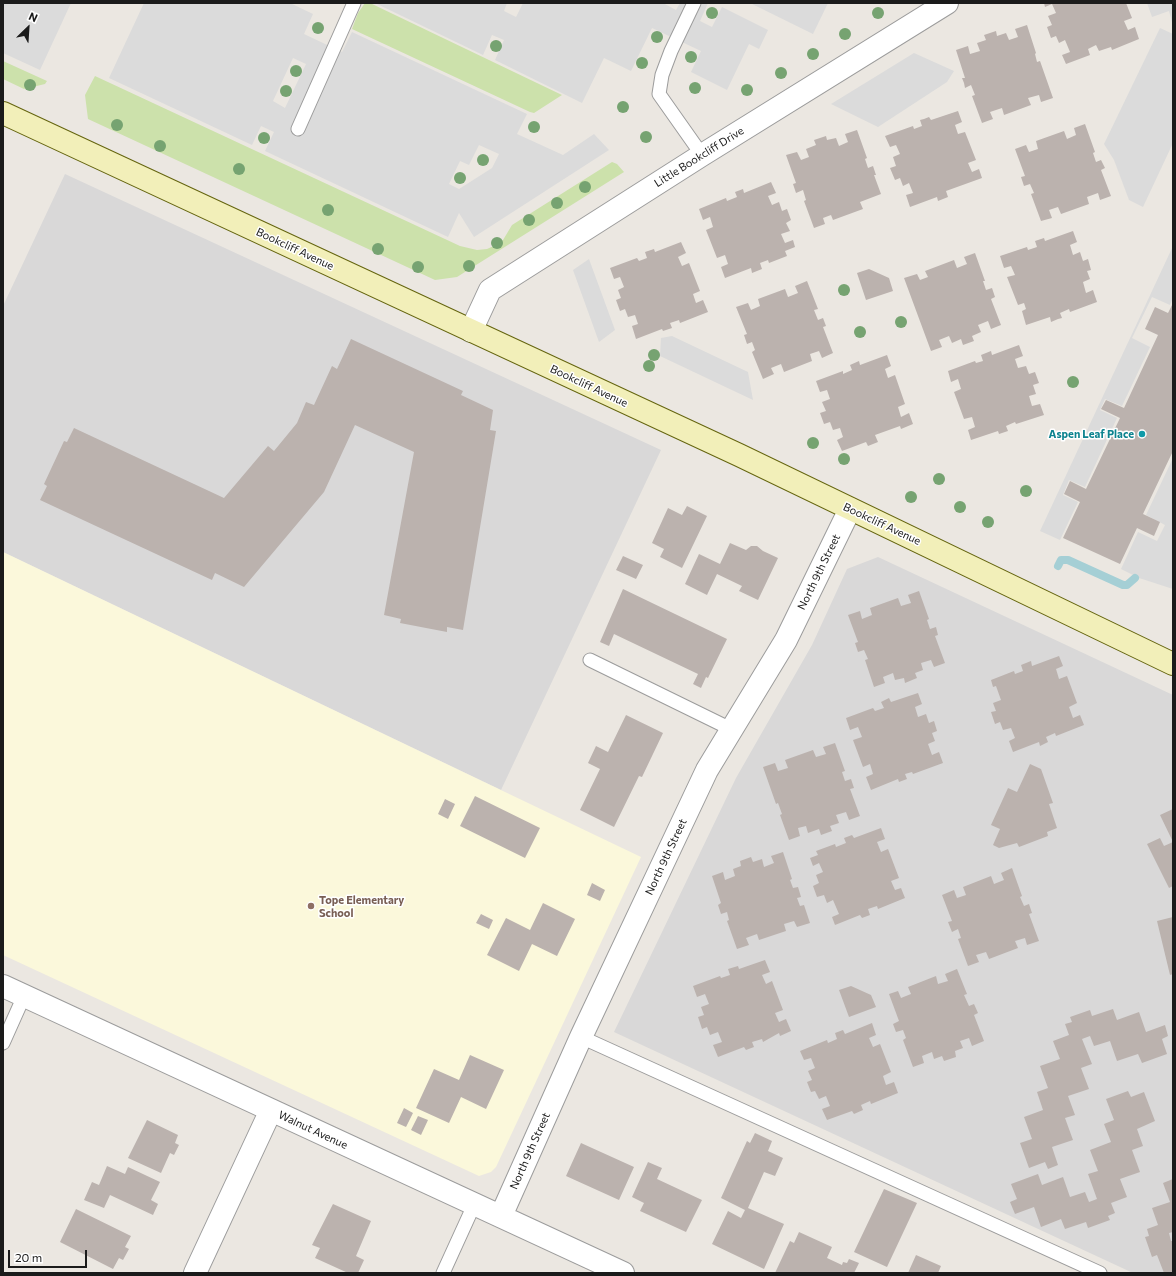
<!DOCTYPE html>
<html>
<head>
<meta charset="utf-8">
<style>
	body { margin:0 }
	#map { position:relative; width:1176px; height:1276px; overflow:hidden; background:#ebe7e1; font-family:Commissioner,sans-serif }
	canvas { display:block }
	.frame { position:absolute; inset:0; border:4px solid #1b1b1b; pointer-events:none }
	.north { position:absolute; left:8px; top:8px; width:40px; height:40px; -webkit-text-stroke:3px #fff; paint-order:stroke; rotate:25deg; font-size:11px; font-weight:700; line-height:16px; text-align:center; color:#1b1b1b }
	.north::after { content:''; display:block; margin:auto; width:14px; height:18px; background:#1b1b1b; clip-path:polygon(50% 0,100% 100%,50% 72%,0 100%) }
	.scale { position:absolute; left:8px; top:1250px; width:79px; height:18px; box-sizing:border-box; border:2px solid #1b1b1b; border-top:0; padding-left:5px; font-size:12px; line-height:14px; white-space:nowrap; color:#1b1b1b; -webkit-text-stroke:3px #fff; paint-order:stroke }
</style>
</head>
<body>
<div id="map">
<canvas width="1176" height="1276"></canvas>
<div class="frame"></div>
<div class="north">N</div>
<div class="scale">20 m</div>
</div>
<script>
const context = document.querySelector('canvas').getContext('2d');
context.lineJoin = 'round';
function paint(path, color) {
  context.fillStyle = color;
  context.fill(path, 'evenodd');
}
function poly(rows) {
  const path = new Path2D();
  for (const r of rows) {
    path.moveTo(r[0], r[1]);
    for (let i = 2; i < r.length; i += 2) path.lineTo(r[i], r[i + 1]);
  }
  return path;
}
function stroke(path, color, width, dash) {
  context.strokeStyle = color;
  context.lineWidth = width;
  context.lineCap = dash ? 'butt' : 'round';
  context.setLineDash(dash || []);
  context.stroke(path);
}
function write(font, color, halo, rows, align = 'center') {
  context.font = font + ' Commissioner,sans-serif';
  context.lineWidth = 3;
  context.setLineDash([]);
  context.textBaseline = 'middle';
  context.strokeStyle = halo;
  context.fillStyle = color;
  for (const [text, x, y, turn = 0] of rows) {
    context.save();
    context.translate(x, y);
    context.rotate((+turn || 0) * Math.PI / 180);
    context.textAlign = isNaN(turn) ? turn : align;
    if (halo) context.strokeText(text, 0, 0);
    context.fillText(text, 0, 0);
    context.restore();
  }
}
paint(poly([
	[65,174,661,450,501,790,3,552,3,306],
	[878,557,1173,695,1173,1273,1133,1273,614,1032,736,778,812,645,847,569]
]), '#d9d8d8');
paint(poly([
	[3,552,641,857,496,1167,491,1172,479,1176,3,955]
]), '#fbf8db');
paint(poly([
	[365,3,370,3,562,95,534,113,530,112,352,29,358,13],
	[3,61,47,81,45,84,24,89,3,79],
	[95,76,460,246,477,250,487,249,496,245,503,240,512,225,612,162,617,164,624,172,457,277,435,280,88,119,85,95]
]), '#cce1ab');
paint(poly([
	[3,3,71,3,40,70,3,53],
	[144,3,290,3,313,14,304,34,342,52,352,32,527,114,517,134,563,155,594,134,609,150,474,237,459,213,448,237,265,151,274,132,261,126,252,145,109,78],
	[293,58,306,64,285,108,273,101],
	[479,145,499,154,492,168,459,189,449,184,460,161,469,165],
	[375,3,507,3,504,11,516,17,523,3,663,3,676,10,680,3,708,3,700,21,712,27,722,7,768,30,759,49,749,44,727,90,691,72,701,51,652,28,631,71,604,58,582,103,495,60,504,40,492,35,483,55],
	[750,3,828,3,813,34],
	[1147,3,1173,3,1173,26,1169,11,1152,17],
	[1160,28,1173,34,1173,143,1143,207,1129,200,1114,160,1104,144],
	[914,53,954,71,947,82,878,127,831,104],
	[1173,246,1173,298,1170,305,1152,297,1132,338,1150,347,1122,406,1105,399,1100,410,1117,418,1085,487,1069,480,1063,495,1078,502,1060,540,1040,531],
	[589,259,615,330,599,342,573,270],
	[672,336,748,372,753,400,660,356,661,338],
	[1173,458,1173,589,1139,578,1121,569,1138,532,1157,541,1165,525,1146,515]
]), '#dbdbdb');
stroke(poly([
	[1058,566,1061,560,1068,560,1123,585,1127,585,1135,578]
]), '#a5cfd5', 8);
paint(poly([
	[1044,3,1126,3,1132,18,1124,21,1128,30,1135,27,1139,39,1112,50,1111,47,1099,51,1096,45,1088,49,1090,55,1066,64,1062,55,1070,52,1065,40,1059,43,1056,36,1051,38,1047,27,1052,25,1048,16,1056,13,1052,4,1045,7],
	[1027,25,1036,53,1035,54,1037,62,1040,61,1053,98,1041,102,1039,95,1028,98,1031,105,1004,115,1002,108,990,112,993,119,982,123,972,96,975,95,971,85,965,88,964,83,962,78,965,78,956,50,968,46,970,54,980,51,977,43,986,40,984,35,996,31,997,36,1006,33,1009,40,1018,37,1015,29],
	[958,111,962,122,955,125,958,134,965,132,976,160,968,163,972,172,979,169,982,178,946,191,948,197,938,201,937,197,910,207,906,195,913,193,909,183,903,186,900,178,895,180,890,168,896,166,893,157,900,154,896,145,890,147,885,136,913,126,914,129,922,126,920,120,924,119,929,117,931,120],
	[1085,124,1095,152,1093,153,1096,162,1101,160,1105,168,1101,170,1111,196,1100,200,1098,193,1087,197,1089,204,1061,214,1058,207,1049,210,1052,218,1041,221,1031,194,1034,193,1030,184,1024,186,1021,177,1025,176,1015,149,1026,145,1029,152,1038,149,1036,141,1064,131,1067,139,1076,135,1074,128],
	[857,130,867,158,865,159,868,168,873,166,876,175,874,175,881,194,860,202,863,209,833,220,831,215,823,218,825,224,814,228,804,201,806,200,803,190,796,193,793,184,796,183,786,155,797,152,801,160,809,157,806,149,816,145,814,140,826,136,827,140,836,138,839,146,848,142,845,134],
	[771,182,776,193,768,196,772,205,779,202,782,211,787,209,791,220,786,223,790,231,781,234,785,243,793,240,795,247,785,251,787,256,769,263,768,260,760,263,762,269,752,273,751,268,725,278,721,267,728,264,725,255,717,258,706,230,713,227,710,217,703,220,699,209,726,198,727,201,737,197,735,192,743,189,744,193],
	[1073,231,1077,242,1070,245,1073,255,1080,252,1083,261,1088,259,1091,270,1087,271,1090,279,1083,282,1086,293,1093,290,1097,302,1070,312,1069,309,1060,313,1062,318,1058,319,1051,322,1050,317,1026,325,1022,311,1026,309,1024,303,1018,305,1007,277,1015,275,1011,266,1004,268,1000,256,1027,247,1028,250,1037,247,1035,241,1044,238,1045,241],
	[681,242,686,253,678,257,682,266,689,263,700,291,693,294,696,303,703,300,708,312,680,323,679,320,670,323,672,328,663,331,662,329,636,339,632,326,638,324,635,315,628,317,625,309,620,311,616,300,621,298,618,290,624,287,620,277,614,279,610,268,637,258,639,261,647,258,645,252,654,249,655,252],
	[975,253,985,281,983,281,986,290,992,288,995,297,991,299,1001,325,991,329,988,321,978,325,981,332,972,336,974,341,963,345,961,339,952,343,949,336,939,340,942,347,931,351,904,278,917,274,920,280,928,277,925,271,954,260,957,268,967,264,964,257],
	[869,269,889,278,893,291,866,300,857,273],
	[807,281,818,309,814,310,818,320,823,318,826,326,823,327,833,353,822,358,819,351,810,354,812,361,784,372,781,364,771,368,774,374,763,379,752,352,755,350,752,342,747,344,744,335,747,334,736,307,748,303,751,310,760,306,758,299,785,289,788,297,798,293,795,286],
	[1173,303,1173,451,1143,514,1160,522,1154,536,1137,528,1120,564,1063,538,1080,502,1064,494,1070,481,1086,489,1120,418,1101,409,1106,400,1124,408,1158,335,1145,329,1155,307,1168,313],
	[351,339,463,391,461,395,493,410,490,430,496,431,463,630,447,627,447,632,400,623,401,619,384,615,414,452,355,425,324,492,244,587,215,573,212,580,40,500,47,486,44,484,64,441,67,442,74,428,224,498,268,446,274,451,297,423,306,402,314,405,332,366,337,369],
	[1019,345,1023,356,1015,359,1018,368,1026,366,1029,374,1035,372,1039,383,1033,385,1036,394,1029,396,1032,406,1040,404,1044,415,1016,424,1015,422,1006,426,1008,431,999,434,998,431,971,440,968,430,975,427,972,417,964,419,954,392,961,389,958,379,951,382,948,371,975,361,976,363,983,361,981,355,991,351,992,355],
	[887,355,891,366,885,369,888,378,895,375,905,404,898,407,901,417,909,413,913,424,901,429,900,426,875,435,878,442,868,446,866,442,842,451,837,440,843,437,840,428,833,430,830,422,824,424,820,413,826,411,822,402,830,399,827,390,820,392,816,381,843,371,843,374,852,370,850,365,859,361,860,365],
	[687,506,707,516,682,568,660,557,664,549,652,543,668,508,682,515],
	[730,543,746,550,751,546,757,546,763,551,778,558,758,600,739,591,742,586,717,574,707,595,685,584,699,554,720,564],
	[623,556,643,565,636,579,616,570],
	[623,589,727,639,708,678,706,677,701,688,693,684,698,674,614,634,609,646,600,642],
	[919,591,929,619,927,620,930,629,936,627,938,635,935,636,945,663,934,667,931,660,921,663,923,670,915,673,917,678,905,683,904,678,895,680,893,673,883,677,885,683,874,687,865,660,868,659,864,650,858,652,855,643,858,642,848,615,860,611,862,619,872,615,870,608,898,598,901,606,911,603,908,595],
	[1059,656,1063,666,1056,669,1059,679,1067,676,1077,703,1069,707,1073,718,1080,715,1084,725,1056,736,1055,733,1046,737,1048,742,1040,746,1039,742,1013,752,1009,741,1015,738,1011,728,1003,730,1000,722,995,724,991,712,996,711,993,703,1001,700,996,686,993,687,991,680,1014,671,1015,674,1023,671,1021,665,1031,661,1032,666],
	[918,693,922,704,915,707,918,717,926,714,929,723,934,721,937,731,932,733,935,741,928,744,932,755,939,752,943,763,913,774,912,772,905,774,907,779,899,782,898,779,871,790,866,777,873,774,870,764,863,767,853,740,862,737,858,727,850,730,846,718,873,708,875,711,884,708,881,702,889,698,891,702],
	[626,715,663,733,642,777,639,776,614,827,580,810,600,769,588,763,596,746,608,752],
	[835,743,845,771,842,772,845,781,851,779,854,788,850,789,860,816,849,820,846,812,836,815,839,823,830,826,832,831,821,835,819,829,808,833,806,826,798,828,800,836,789,840,780,815,782,814,778,803,776,804,763,767,775,763,778,771,788,768,785,760,813,750,816,757,826,754,823,747],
	[1030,764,1041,769,1053,803,1049,804,1057,828,1047,832,1048,836,1019,847,1017,843,999,848,993,845,1000,829,991,825,1008,788,1017,792],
	[475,796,540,828,525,858,460,826],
	[445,799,455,804,448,819,438,814],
	[1173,809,1173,886,1169,888,1147,844,1160,838,1164,846,1173,842,1160,815],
	[881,828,885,839,877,842,881,852,888,849,899,878,891,881,895,890,901,888,905,898,878,909,877,906,868,909,870,915,862,918,860,915,835,925,832,917,839,914,833,900,827,903,824,895,817,897,813,886,819,883,816,875,823,872,819,863,813,866,810,858,818,855,816,851,835,844,836,847,846,843,844,838,852,835,854,838],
	[783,852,792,879,790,880,793,888,798,887,801,897,797,898,800,906,804,905,810,923,797,927,794,921,784,924,786,931,759,940,757,934,746,938,749,945,737,949,727,921,729,920,727,912,721,914,718,905,721,903,712,876,723,872,725,880,735,876,733,869,741,866,740,861,751,857,753,862,762,859,764,867,774,863,771,856],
	[1012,868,1022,896,1020,897,1024,906,1029,904,1032,913,1029,914,1039,941,1027,945,1025,938,1015,941,1018,948,989,959,986,952,976,955,979,962,968,966,958,939,961,938,958,929,952,932,948,922,952,921,942,895,954,890,957,898,966,895,963,887,991,876,994,884,1004,880,1001,873],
	[592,883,605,890,600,901,587,895],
	[543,903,575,919,557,956,532,944,519,971,487,955,506,918,530,930],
	[481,914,493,920,489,929,476,923],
	[1173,917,1173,974,1170,975,1157,921],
	[765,960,770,972,762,975,766,984,772,981,783,1010,775,1013,779,1022,786,1019,791,1031,780,1036,779,1033,763,1042,762,1039,752,1042,754,1047,746,1050,744,1047,718,1057,713,1045,722,1042,718,1032,710,1035,707,1027,702,1029,698,1017,704,1015,701,1007,709,1004,705,994,697,997,693,986,720,976,721,978,730,975,728,969,738,966,739,969],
	[957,969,967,994,964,995,969,1006,974,1004,978,1013,974,1015,984,1041,972,1046,969,1038,960,1041,963,1048,955,1051,956,1057,944,1061,942,1056,934,1059,932,1052,922,1056,924,1063,913,1067,903,1040,906,1038,903,1030,896,1032,893,1024,899,1021,889,994,898,991,901,998,911,994,908,987,936,976,938,984,948,981,945,974],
	[851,986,871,995,876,1007,849,1017,839,990],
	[1113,1009,1117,1020,1139,1012,1146,1032,1165,1025,1168,1036,1162,1039,1167,1054,1142,1063,1138,1054,1117,1061,1110,1041,1094,1046,1090,1036,1082,1039,1092,1064,1081,1068,1089,1089,1068,1096,1075,1115,1065,1118,1073,1140,1052,1147,1058,1165,1048,1169,1045,1162,1029,1168,1020,1143,1032,1139,1024,1117,1043,1110,1037,1092,1048,1088,1040,1066,1060,1059,1053,1041,1069,1035,1065,1024,1072,1022,1070,1017,1090,1010,1092,1016],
	[872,1023,876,1035,869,1038,873,1047,880,1044,891,1072,883,1076,886,1085,894,1082,898,1093,871,1104,870,1101,861,1105,863,1110,854,1114,852,1111,827,1120,822,1109,830,1106,826,1096,819,1099,815,1091,811,1092,807,1082,812,1080,808,1071,815,1068,811,1058,804,1060,800,1051,827,1040,828,1043,837,1039,835,1033,843,1030,845,1034],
	[470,1055,504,1070,486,1109,461,1097,449,1123,416,1108,434,1069,459,1080],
	[1128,1091,1131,1097,1144,1092,1155,1121,1137,1129,1143,1146,1132,1150,1140,1172,1120,1179,1127,1197,1111,1203,1115,1213,1108,1216,1110,1220,1088,1228,1086,1222,1065,1229,1061,1219,1041,1227,1034,1207,1015,1214,1010,1202,1017,1199,1011,1184,1038,1174,1042,1185,1063,1177,1070,1197,1085,1192,1089,1202,1097,1199,1088,1174,1098,1171,1090,1150,1111,1142,1104,1124,1114,1120,1106,1099],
	[404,1108,413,1113,406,1127,397,1123],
	[418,1116,428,1120,421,1135,411,1130],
	[147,1120,178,1135,175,1143,179,1145,174,1155,170,1153,161,1173,128,1158],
	[755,1133,772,1141,768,1151,783,1158,775,1176,764,1172,748,1208,784,1224,764,1269,712,1244,728,1211,741,1218,745,1210,721,1198,747,1141,750,1143],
	[581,1143,634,1167,619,1200,566,1176],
	[648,1162,662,1168,657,1179,702,1200,686,1232,640,1211,644,1203,632,1197],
	[107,1166,125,1174,128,1167,160,1182,151,1200,158,1204,153,1215,110,1195,104,1208,84,1200,92,1182,99,1185],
	[1173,1179,1173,1232,1169,1233,1171,1241,1173,1241,1173,1273,1164,1273,1157,1255,1152,1257,1145,1237,1149,1236,1147,1229,1158,1225,1152,1208,1170,1202,1163,1183],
	[884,1189,917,1203,887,1267,854,1252],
	[333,1204,371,1221,356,1256,364,1260,358,1273,348,1273,315,1258,320,1248,312,1245],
	[76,1209,131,1236,125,1247,129,1249,123,1260,119,1258,113,1269,60,1242],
	[799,1232,832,1247,827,1258,842,1265,843,1262,847,1263,849,1259,859,1263,854,1273,775,1273,790,1241,794,1243],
	[916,1255,941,1266,938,1273,908,1273]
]), '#bbb2ae');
const lane = poly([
	[694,3,671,51,662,75,659,94,702,155],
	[298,129,354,3],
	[590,660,733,730],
	[581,1037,1100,1273],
	[3,1043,24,996],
	[443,1273,474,1205]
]);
const street = poly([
	[471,331,490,290,702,155,947,3],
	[3,986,623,1273],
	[501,1216,581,1037,707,770,786,640,850,509],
	[195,1273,271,1110]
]);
const secondary = poly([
	[3,113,739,455,1173,664]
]);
stroke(lane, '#9c9c9c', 15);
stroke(street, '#9c9c9c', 24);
stroke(secondary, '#65650f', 24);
stroke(lane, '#fff', 13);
stroke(street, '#fff', 22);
stroke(secondary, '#f2efb9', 22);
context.fillStyle = '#76a371';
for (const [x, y] of [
	[712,13],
	[878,13],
	[318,28],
	[845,34],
	[657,37],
	[496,46],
	[813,54],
	[691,57],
	[642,63],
	[296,71],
	[781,73],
	[30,85],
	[695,88],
	[747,90],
	[286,91],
	[623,107],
	[117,125],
	[534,127],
	[646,137],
	[264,138],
	[160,146],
	[483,160],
	[239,169],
	[460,178],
	[585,187],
	[557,203],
	[328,210],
	[529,220],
	[497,243],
	[378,249],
	[469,266],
	[418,267],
	[844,290],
	[901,322],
	[860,332],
	[654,355],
	[649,366],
	[1073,382],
	[813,443],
	[844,459],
	[939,479],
	[1026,491],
	[911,497],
	[960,507],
	[988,522]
]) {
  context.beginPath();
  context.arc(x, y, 6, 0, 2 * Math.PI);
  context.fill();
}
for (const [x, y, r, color] of [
	[1142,434,4,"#0f9aa8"],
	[311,906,4,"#8d6e63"]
]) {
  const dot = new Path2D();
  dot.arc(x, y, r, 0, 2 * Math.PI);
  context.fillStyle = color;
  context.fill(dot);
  stroke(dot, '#fff', 1.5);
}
write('11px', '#1b1b1b', '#fff', [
	["Little Bookcliff Drive",699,157,-32],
	["Bookcliff Avenue",295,249,25],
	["Bookcliff Avenue",589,386,25],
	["Bookcliff Avenue",882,524,25],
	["North 9th Street",819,572,-64],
	["North 9th Street",666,857,-65],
	["Walnut Avenue",313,1130,25],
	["North 9th Street",530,1151,-66]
]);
write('bold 11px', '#0d838f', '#fff', [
	["Aspen Leaf Place",1134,434]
], 'right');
write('bold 11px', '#785e54', '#fff', [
	["Tope Elementary",319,900],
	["School",319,913]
], 'left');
</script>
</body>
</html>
